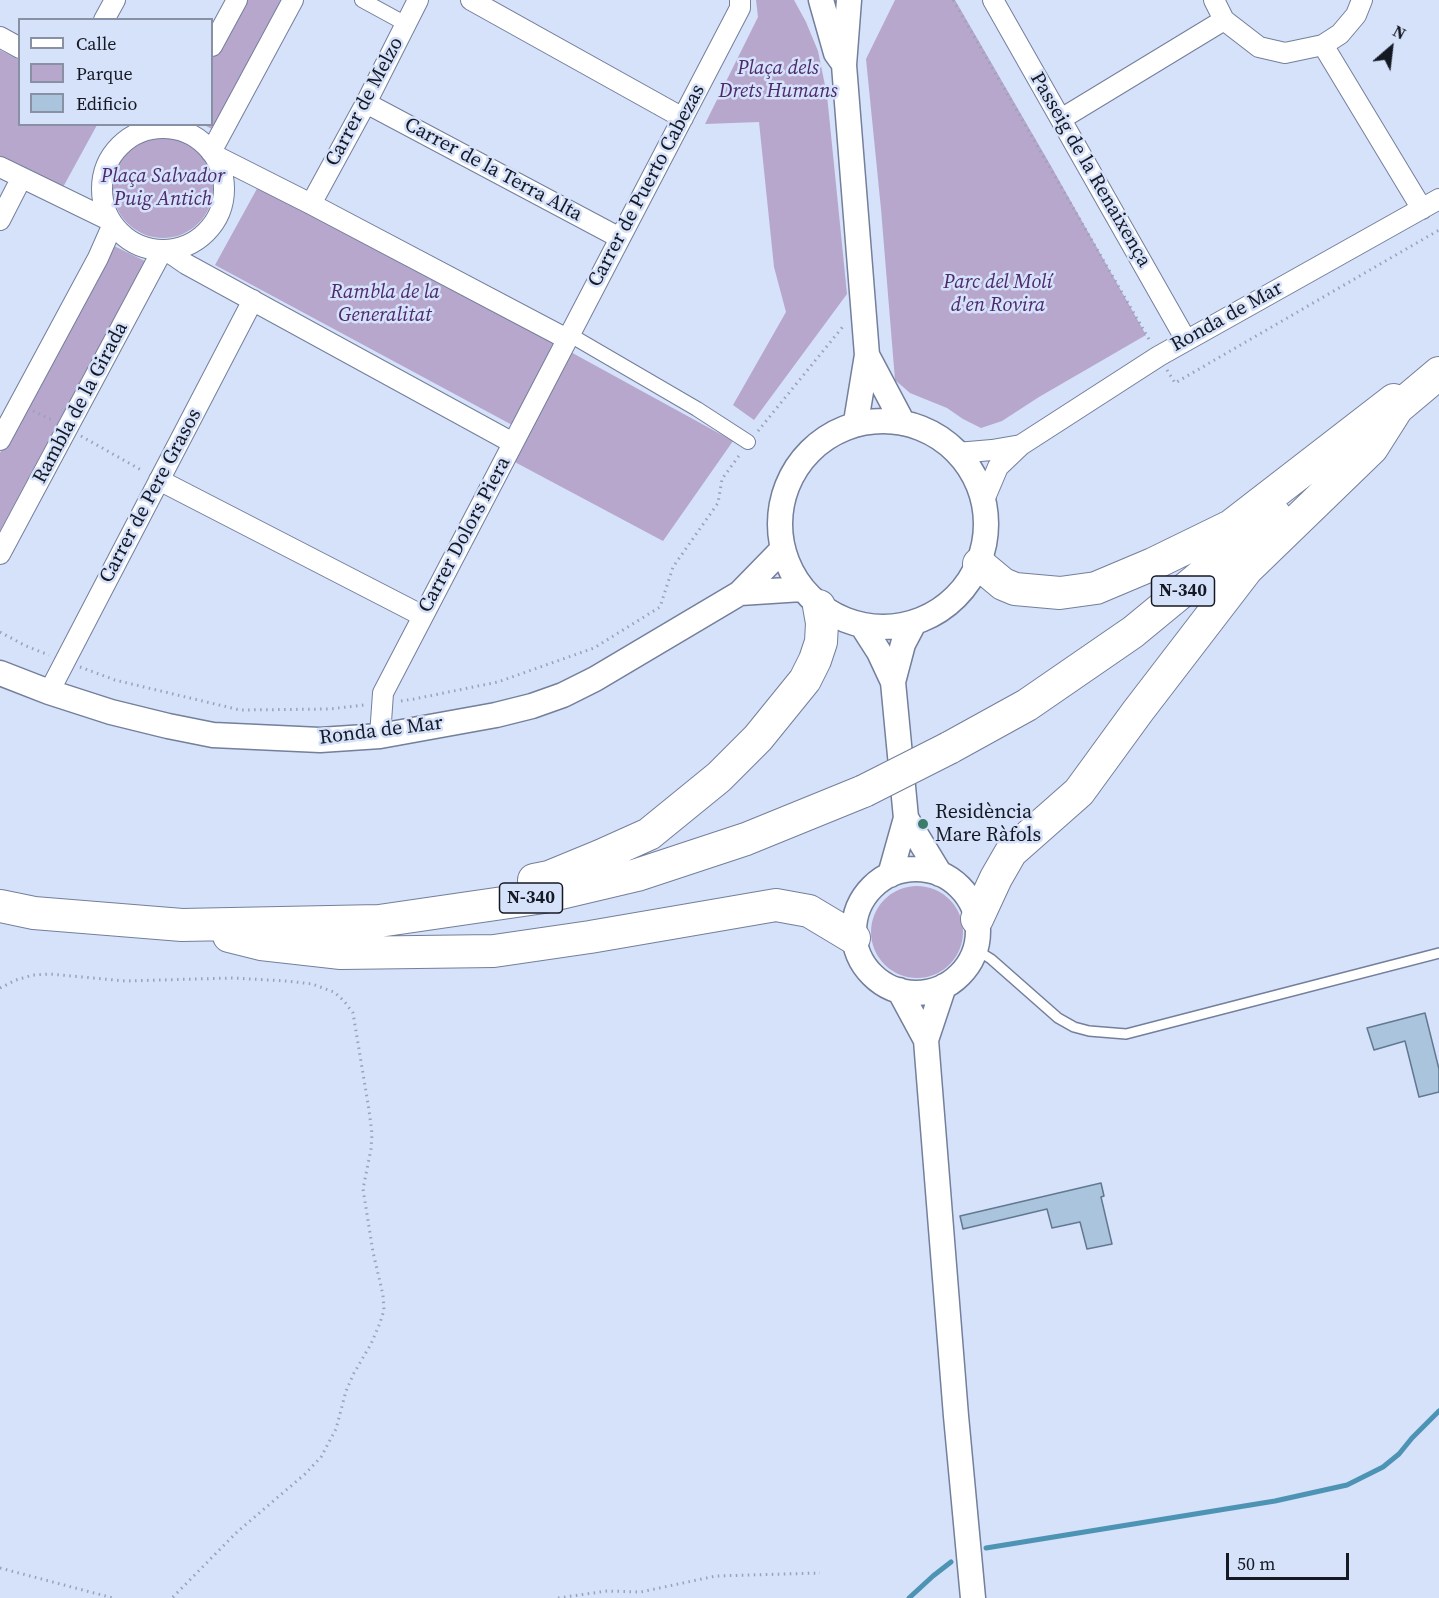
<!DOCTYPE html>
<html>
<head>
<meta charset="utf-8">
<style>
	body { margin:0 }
	#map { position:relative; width:1439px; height:1598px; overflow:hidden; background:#d6e1fa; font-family:"Source Serif 4",serif }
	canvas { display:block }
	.legend { position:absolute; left:18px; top:18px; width:195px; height:108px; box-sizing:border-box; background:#d6e1fa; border:2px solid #8891a4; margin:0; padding:8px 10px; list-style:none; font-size:18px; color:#141924 }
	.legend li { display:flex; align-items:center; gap:12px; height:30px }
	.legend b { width:30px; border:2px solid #8891a4 }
	.north { position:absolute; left:1361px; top:18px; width:60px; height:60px; -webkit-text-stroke:4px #d6e1fa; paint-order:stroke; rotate:28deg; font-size:16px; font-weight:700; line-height:24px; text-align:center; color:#141924 }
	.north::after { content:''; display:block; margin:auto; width:21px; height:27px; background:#141924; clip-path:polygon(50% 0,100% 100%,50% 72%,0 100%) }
	.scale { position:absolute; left:1226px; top:1553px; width:123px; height:27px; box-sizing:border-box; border:3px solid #141924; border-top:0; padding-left:8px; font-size:18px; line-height:21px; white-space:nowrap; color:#141924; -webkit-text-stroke:4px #d6e1fa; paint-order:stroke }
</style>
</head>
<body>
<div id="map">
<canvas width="1439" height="1598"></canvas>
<ul class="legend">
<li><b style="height:8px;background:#fff"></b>Calle</li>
<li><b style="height:16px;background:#b7a7cc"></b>Parque</li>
<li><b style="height:16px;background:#abc4de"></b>Edificio</li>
</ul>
<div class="north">N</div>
<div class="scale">50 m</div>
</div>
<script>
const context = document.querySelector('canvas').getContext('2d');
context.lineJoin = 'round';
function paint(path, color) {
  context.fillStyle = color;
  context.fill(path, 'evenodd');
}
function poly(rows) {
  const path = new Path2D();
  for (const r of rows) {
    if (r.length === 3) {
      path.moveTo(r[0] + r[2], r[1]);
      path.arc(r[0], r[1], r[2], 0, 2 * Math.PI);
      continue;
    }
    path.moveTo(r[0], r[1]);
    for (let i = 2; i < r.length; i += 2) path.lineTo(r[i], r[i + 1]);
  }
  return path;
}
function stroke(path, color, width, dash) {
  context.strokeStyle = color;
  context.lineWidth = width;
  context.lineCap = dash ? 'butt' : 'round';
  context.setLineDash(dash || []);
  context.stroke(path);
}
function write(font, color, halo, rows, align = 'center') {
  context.font = font + ' "Source Serif 4",serif';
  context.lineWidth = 5;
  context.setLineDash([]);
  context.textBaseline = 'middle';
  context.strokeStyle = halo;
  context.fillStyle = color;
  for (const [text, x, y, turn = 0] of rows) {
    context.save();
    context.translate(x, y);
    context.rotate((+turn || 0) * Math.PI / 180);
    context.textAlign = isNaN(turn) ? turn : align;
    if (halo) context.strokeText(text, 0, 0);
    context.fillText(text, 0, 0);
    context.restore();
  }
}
paint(poly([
	[242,0,287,0,216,131,204,125,212,124,212,56],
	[756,0,794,0,806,22,818,51,827,95,847,294,754,420,733,405,786,312,774,267,759,122,705,124,758,17],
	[895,0,955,0,1051,166,1146,335,1039,397,1002,421,981,428,963,419,947,408,910,393,895,380,881,209,866,59],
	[0,50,19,60,20,124,97,125,62,189,0,156],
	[163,188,50],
	[259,185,556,345,514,426,215,265],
	[110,244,145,261,0,531,0,453],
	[567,350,733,441,663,541,511,460],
	[917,932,46]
]), '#b7a7cc');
stroke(poly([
	[986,1548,1275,1501,1347,1485,1383,1467,1399,1454,1412,1438,1439,1411],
	[909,1598,933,1576,951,1562]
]), '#4d94b4', 5);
const building = poly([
	[1425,1013,1439,1069,1439,1092,1419,1097,1405,1041,1374,1050,1367,1028,1425,1013],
	[1101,1183,1104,1196,1101,1197,1112,1244,1087,1249,1080,1222,1052,1228,1047,1209,963,1229,960,1216,1101,1183]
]);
paint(building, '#abc4de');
stroke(building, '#617990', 1.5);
const service = poly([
	[975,949,991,959,1058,1018,1074,1027,1089,1031,1126,1034,1439,953]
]);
const pedestrian = poly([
	[362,0,406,24],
	[570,335,697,409,748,442]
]);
const minor = poly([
	[471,0,683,118],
	[993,0,1186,340],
	[1214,0,1224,20,1259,47,1285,53,1323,45,1340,34,1356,15,1362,0],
	[104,20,115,0],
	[0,37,20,48],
	[1323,45,1422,209],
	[212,46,237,0],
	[366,103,620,238],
	[1061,119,1224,20],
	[163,189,61],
	[211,152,293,0],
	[214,155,311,204,567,339],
	[0,167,111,221],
	[311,204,366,103,418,0],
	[0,220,21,179],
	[167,251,186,264,513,443],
	[0,440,98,258,113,224],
	[957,453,992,450,1021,445],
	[159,480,423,616],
	[984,500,998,467,1021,445,1159,356,1439,199],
	[0,554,162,251],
	[49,692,253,300],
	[380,736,383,693,740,8,740,0]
]);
const tertiary = poly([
	[821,0,836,53,841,60],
	[849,0,844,65,867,355,856,422],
	[867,355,903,423],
	[883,524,103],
	[740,593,802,589],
	[863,627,879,652,893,682],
	[0,673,49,692,111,712,168,726,213,735,320,740,380,736,496,715,532,706,563,695,595,679,740,593,780,552],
	[906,818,940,874],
	[916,931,62],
	[890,875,906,818,893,682,903,644,914,623],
	[944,986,926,1040,956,1416,973,1598],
	[899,990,926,1040]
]);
const trunk = poly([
	[1382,421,1439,373],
	[979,564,1003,584,1015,589,1060,593,1096,588,1153,564,1231,526,1394,400],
	[949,748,1027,705,1133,632,1275,515],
	[534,880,549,877,600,856,649,834,719,777,758,738,805,680,815,660,821,642,822,623,819,606],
	[0,906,34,913,182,925,379,921,544,897,637,875,746,839,864,791],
	[977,919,996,878,1011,852,1079,792,1138,711,1247,569,1372,448,1398,407],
	[229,936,261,944,341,953,494,951,590,937,776,905,809,911,854,938]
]);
stroke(service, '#737f9b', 12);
stroke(pedestrian, '#737f9b', 16);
stroke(minor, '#737f9b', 22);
stroke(tertiary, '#737f9b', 27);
stroke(trunk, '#737f9b', 34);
stroke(poly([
	[953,0,1150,341],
	[1167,370,1175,383,1439,230],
	[33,411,52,420],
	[758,431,845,324],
	[81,436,143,471],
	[0,632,26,646,49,655],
	[80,667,115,680,240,710,330,709,364,705],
	[401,701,414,699,498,682,594,648,660,607,673,567,718,503,722,479,741,453],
	[0,988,16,980,33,975,50,974,125,981,232,978,287,981,312,984,334,992,344,1001,353,1013,369,1110,372,1134,371,1149,363,1189,373,1252,383,1295,384,1310,380,1323,371,1344,354,1373,346,1391,336,1429,321,1457,305,1474,237,1532,172,1598],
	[0,1568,113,1598],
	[558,1598,607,1591,641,1592,716,1576,820,1573]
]), '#99a2b7', 3, [1.5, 4.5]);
stroke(service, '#fff', 9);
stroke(pedestrian, '#fff', 14);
stroke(minor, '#fff', 20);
stroke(tertiary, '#fff', 24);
stroke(trunk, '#fff', 32);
const trunkBridge = poly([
	[864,791,949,748]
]);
stroke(trunkBridge, '#737f9b', 34, []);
stroke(trunkBridge, '#fff', 32);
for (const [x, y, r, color] of [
	[923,824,6,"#3a7b6a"]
]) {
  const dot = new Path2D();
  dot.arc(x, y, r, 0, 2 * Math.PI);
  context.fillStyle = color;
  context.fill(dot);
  stroke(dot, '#d6e1fa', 2);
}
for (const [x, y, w] of [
	[1183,591,63],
	[531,898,63]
]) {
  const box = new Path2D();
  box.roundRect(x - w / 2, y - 15, w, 30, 4.5);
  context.fillStyle = '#d6e1fa';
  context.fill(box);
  stroke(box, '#141924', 1.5);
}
write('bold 18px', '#141924', null, [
	["N-340",1183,591],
	["N-340",531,898]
]);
write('italic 20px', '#4c296d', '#d6e1fa', [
	["Plaça dels",778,69],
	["Drets Humans",778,92],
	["Plaça Salvador",163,177],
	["Puig Antich",163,200],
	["Parc del Molí",998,283],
	["d'en Rovira",998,306],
	["Rambla de la",385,293],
	["Generalitat",385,316]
]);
write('20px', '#141924', '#d6e1fa', [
	["Carrer de Melzo",365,102,-62],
	["Carrer de la Terra Alta",493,170,28],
	["Passeig de la Renaixença",1090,170,60],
	["Carrer de Puerto Cabezas",647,186,-62],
	["Ronda de Mar",1227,317,-29],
	["Rambla de la Girada",81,403,-62],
	["Carrer de Pere Grasos",151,496,-62],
	["Carrer Dolors Piera",465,535,-62],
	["Ronda de Mar",381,731,-7]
]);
write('20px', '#141924', '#d6e1fa', [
	["Residència",935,813],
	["Mare Ràfols",935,836]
], 'left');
</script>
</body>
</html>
